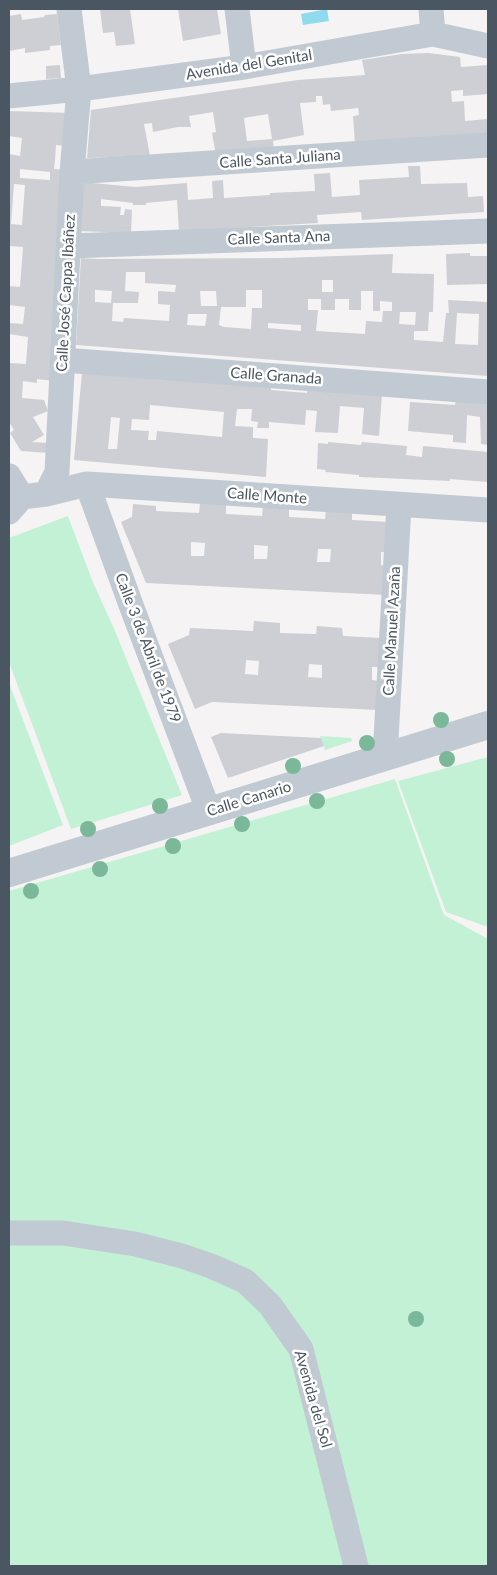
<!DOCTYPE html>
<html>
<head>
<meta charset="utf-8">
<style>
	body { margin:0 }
	#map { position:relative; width:497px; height:1575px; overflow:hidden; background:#f5f3f3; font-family:Lato,sans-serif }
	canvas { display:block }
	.frame { position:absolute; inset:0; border:10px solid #4a5661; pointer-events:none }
</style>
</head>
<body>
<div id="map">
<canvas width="497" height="1575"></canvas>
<div class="frame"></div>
</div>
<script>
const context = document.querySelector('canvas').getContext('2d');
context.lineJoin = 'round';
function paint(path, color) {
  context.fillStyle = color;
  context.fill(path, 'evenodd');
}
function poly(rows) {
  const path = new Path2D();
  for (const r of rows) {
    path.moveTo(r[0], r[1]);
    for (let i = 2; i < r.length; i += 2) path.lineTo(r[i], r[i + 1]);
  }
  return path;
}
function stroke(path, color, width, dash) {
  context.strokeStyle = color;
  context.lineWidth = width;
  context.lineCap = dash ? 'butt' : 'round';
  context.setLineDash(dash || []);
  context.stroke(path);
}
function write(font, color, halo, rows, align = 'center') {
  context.font = font + ' Lato,sans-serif';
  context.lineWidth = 5;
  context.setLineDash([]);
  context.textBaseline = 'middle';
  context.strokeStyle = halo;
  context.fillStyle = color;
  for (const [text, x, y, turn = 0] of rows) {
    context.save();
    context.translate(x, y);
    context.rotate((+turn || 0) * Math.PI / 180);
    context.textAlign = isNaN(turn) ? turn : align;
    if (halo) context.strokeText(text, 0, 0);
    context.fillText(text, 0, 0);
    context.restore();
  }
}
paint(poly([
	[68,516,92,580,115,631,182,795,71,829,9,662,9,538],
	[9,683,63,825,9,846],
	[320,736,351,738,352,741,325,750],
	[488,757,488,927,446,912,398,781],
	[395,779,444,915,488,939,488,1566,9,1566,9,891]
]), '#c3f1d5');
paint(poly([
	[327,9,329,21,303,25,301,14]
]), '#90daee');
paint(poly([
	[100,9,130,9,135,44,116,46,114,32,103,33],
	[178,9,217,9,221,34,183,41],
	[21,14,22,20,44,17,45,15,57,14,61,45,50,46,50,50,25,53,25,48,9,51,9,16],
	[429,53,460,57,461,67,488,65,488,94,463,96,463,90,451,91,452,102,464,101,465,121,488,119,488,133,355,144,353,116,359,115,358,108,331,111,330,104,323,105,322,96,316,96,316,102,300,103,304,135,273,141,274,151,216,155,212,133,216,132,213,112,189,116,191,127,178,127,153,132,152,123,144,124,150,156,87,158,91,110,298,80,365,75,362,60,402,54],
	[268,114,272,139,247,141,244,118],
	[60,65,61,78,46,79,46,66],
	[9,111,71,113,67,146,56,145,55,160,54,169,66,170,53,381,37,379,37,383,23,381,22,398,44,400,48,411,33,417,44,435,32,442,49,443,49,453,21,451,10,433,14,430,9,422,9,363,26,364,28,337,9,334,9,323,23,324,25,307,9,305,9,286,20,287,23,247,9,246,9,154,20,156,22,138,9,136],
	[20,169,50,172,50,180,20,178],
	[14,184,25,185,22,225,11,224],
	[408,166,420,166,421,184,467,183,468,197,483,196,484,212,362,220,361,212,317,215,318,223,179,231,177,200,146,203,146,205,133,205,133,203,101,199,101,206,121,207,120,215,124,215,125,209,132,210,131,233,78,231,82,182,135,187,187,183,188,200,213,198,212,181,223,180,224,198,270,195,270,193,315,191,314,174,330,173,332,197,360,195,359,180,409,177],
	[470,253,470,256,488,256,488,284,447,285,446,254],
	[393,254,392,273,434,274,433,312,429,312,428,331,414,331,414,340,443,342,446,313,449,313,448,300,488,302,488,376,76,345,81,258,97,259,283,258],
	[126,272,145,272,145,283,176,285,175,292,158,291,158,304,170,305,169,321,124,318,123,322,112,321,113,303,138,303,139,292,125,291],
	[322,280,333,280,333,292,322,292],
	[95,290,112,291,111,303,95,302],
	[246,290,262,290,262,308,252,308,251,329,224,327,219,325,221,307,246,307],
	[200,291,216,291,217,306,201,306],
	[361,291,373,291,373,311,380,311,380,301,392,302,392,311,383,311,382,322,366,321,365,334,316,331,318,310,308,310,308,299,321,299,321,310,335,310,335,299,349,299,349,310,361,310],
	[400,312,416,312,415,325,399,324],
	[457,313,479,314,478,345,455,344],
	[188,314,207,314,205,326,187,325],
	[268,323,301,325,301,331,268,328],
	[82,372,271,385,271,390,307,393,307,388,382,394,379,436,362,434,364,408,340,406,338,433,315,432,317,411,306,410,305,425,269,422,269,428,257,428,258,422,251,421,252,409,237,409,235,426,253,427,253,438,268,439,266,477,74,460],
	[150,405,224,412,222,437,157,431,156,440,148,440,149,431,131,430,132,419,149,420],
	[111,417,120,418,117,449,108,449],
	[456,399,488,401,488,445,481,444,480,417,467,415,466,443,453,442,453,435,408,431,410,402,455,405],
	[328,442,361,445,362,442,407,446,406,455,422,457,423,446,488,452,488,482,450,479,450,481,359,477,359,475,325,472,326,470,317,469,318,443,328,444],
	[200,503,226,504,226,514,262,516,263,506,289,507,289,517,325,519,326,509,352,510,352,520,390,522,388,552,381,552,381,565,388,566,386,595,146,583,121,522,132,517,133,504,156,506,156,511,199,513],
	[191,542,205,543,204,556,191,556],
	[254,545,268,546,267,559,254,559],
	[318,549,331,549,330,562,317,562],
	[254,621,280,623,280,633,316,634,317,626,342,628,343,636,381,638,380,667,372,667,372,680,379,681,378,710,212,702,195,709,168,644,189,635,190,628,253,631],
	[246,660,259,661,258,675,245,674],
	[309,664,322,665,322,678,308,677],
	[221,733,321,738,324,746,228,778,211,737]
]), '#cdcfd5');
stroke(poly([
	[237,9,244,67],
	[431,9,433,34],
	[9,96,79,89,244,67,433,34,488,46],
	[72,172,488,145],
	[69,246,488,231],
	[63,360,488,392],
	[9,476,22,497],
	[87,484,131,605,209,812],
	[46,494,57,472,72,172,79,89,69,9],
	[9,512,22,497,46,494,87,484,488,510],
	[385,757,399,505],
	[9,1233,63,1233,135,1244,182,1256,211,1266,245,1281,270,1305,301,1349,356,1566]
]), '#c1cad2', 25);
stroke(poly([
	[9,873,488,725]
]), '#c1cad2', 28);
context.fillStyle = '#7bb799';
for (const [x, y] of [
	[441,720],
	[367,743],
	[447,759],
	[293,766],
	[317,801],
	[160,806],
	[242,824],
	[88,829],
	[173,846],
	[100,869],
	[31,891],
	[416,1319]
]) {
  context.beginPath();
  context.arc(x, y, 8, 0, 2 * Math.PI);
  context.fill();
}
write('15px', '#4a5661', '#fff', [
	["Avenida del Genital",249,65,-9],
	["Calle Santa Juliana",280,159,-4],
	["Calle Santa Ana",279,238,-2],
	["Calle José Cappa Ibáñez",66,293,-87],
	["Calle Granada",276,376,4],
	["Calle Monte",267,496,4],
	["Calle Manuel Azaña",392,631,-87],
	["Calle 3 de Abril de 1979",148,648,69],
	["Calle Canario",249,799,-17],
	["Avenida del Sol",313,1399,74]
]);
</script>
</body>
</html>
